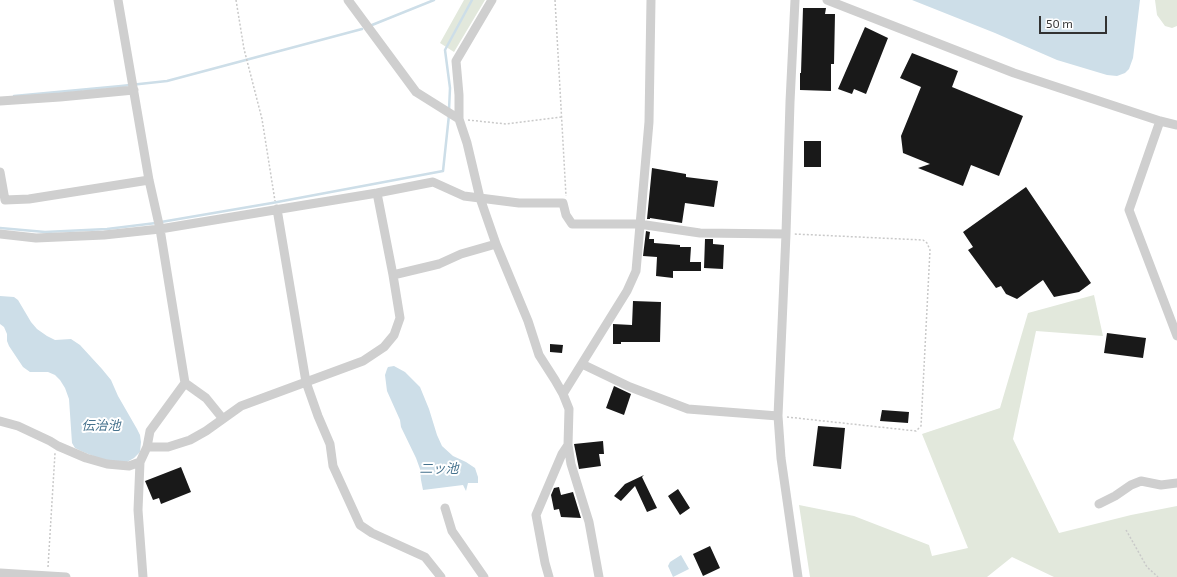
<!DOCTYPE html>
<html>
<head>
<meta charset="utf-8">
<style>
	body { margin:0 }
	#map { position:relative; width:1177px; height:577px; overflow:hidden; background:#fff; font-family:"Exo 2",sans-serif }
	canvas { display:block }
	.scale { position:absolute; left:1039px; top:16px; width:68px; height:18px; box-sizing:border-box; border:2px solid #323232; border-top:0; padding-left:5px; font-size:12px; line-height:14px; white-space:nowrap; color:#323232; -webkit-text-stroke:3px #fff; paint-order:stroke }
</style>
</head>
<body>
<div id="map">
<canvas width="1177" height="577"></canvas>
<div class="scale">50 m</div>
</div>
<script>
const context = document.querySelector('canvas').getContext('2d');
context.lineJoin = 'round';
function paint(path, color) {
  context.fillStyle = color;
  context.fill(path, 'evenodd');
}
function poly(rows) {
  const path = new Path2D();
  for (const r of rows) {
    path.moveTo(r[0], r[1]);
    for (let i = 2; i < r.length; i += 2) path.lineTo(r[i], r[i + 1]);
  }
  return path;
}
function stroke(path, color, width, dash) {
  context.strokeStyle = color;
  context.lineWidth = width;
  context.lineCap = dash ? 'butt' : 'round';
  context.setLineDash(dash || []);
  context.stroke(path);
}
function write(font, color, halo, rows, align = 'center') {
  context.font = font + ' "Exo 2","Noto Sans JP",sans-serif';
  context.lineWidth = 4;
  context.setLineDash([]);
  context.textBaseline = 'middle';
  context.strokeStyle = halo;
  context.fillStyle = color;
  for (const [text, x, y, turn = 0] of rows) {
    context.save();
    context.translate(x, y);
    context.rotate((+turn || 0) * Math.PI / 180);
    context.textAlign = isNaN(turn) ? turn : align;
    if (halo) context.strokeText(text, 0, 0);
    context.fillText(text, 0, 0);
    context.restore();
  }
}
paint(poly([
	[464,0,485,0,454,52,440,43],
	[1155,0,1177,0,1177,26,1172,28,1165,26,1157,15],
	[1094,295,1103,336,1036,331,1013,439,1059,533,1131,515,1177,506,1177,577,1054,577,1012,557,987,577,810,577,799,505,854,516,929,545,932,556,968,548,922,434,1000,408,1028,313]
]), '#e2e8dc');
paint(poly([
	[912,0,1140,0,1133,58,1129,69,1125,73,1117,76,1107,75,1057,60,995,33],
	[0,296,14,297,18,300,31,322,37,329,47,336,55,340,71,339,80,345,102,369,111,380,118,396,137,429,140,435,141,442,140,452,134,458,127,462,103,460,81,451,75,448,72,443,69,399,65,388,60,380,55,375,48,372,30,372,23,367,9,346,7,341,7,334,4,327,0,324],
	[394,366,405,372,420,387,429,409,437,435,442,446,453,456,466,462,475,468,478,477,478,483,468,483,466,491,463,485,423,490,421,480,420,469,416,458,401,427,400,420,387,391,385,375,387,369,388,367],
	[681,555,689,569,673,577,668,566,670,562]
]), '#cddee8');
stroke(poly([
	[372,25,434,0],
	[14,96,121,86,167,81,362,29],
	[449,110,450,88,445,50,472,0],
	[161,222,272,203,443,171,449,115],
	[0,228,45,232,107,229,156,223]
]), '#cddee8', 2.5);
paint(poly([
	[803,8,826,8,825,14,835,14,834,64,831,64,831,91,800,90,800,73,801,73],
	[865,27,888,38,866,94,854,89,852,94,838,89],
	[912,53,958,71,952,87,1023,116,999,176,971,165,963,186,918,168,930,164,903,153,901,136,921,87,900,78],
	[804,141,821,141,821,167,804,167],
	[652,168,686,174,686,177,718,181,714,207,685,203,682,223,650,218,650,219,647,219],
	[1026,187,1091,283,1079,292,1054,297,1043,280,1017,299,1006,294,1001,286,996,288,968,250,973,247,963,232],
	[646,231,650,232,649,239,654,239,654,243,680,245,680,247,691,247,690,262,701,262,701,271,673,271,673,278,656,276,657,257,643,256],
	[705,239,713,239,713,244,724,245,723,269,704,268],
	[633,301,661,302,660,342,621,342,621,344,613,344,613,324,632,325],
	[1107,333,1146,338,1143,358,1104,353],
	[550,344,563,345,562,353,550,352],
	[614,386,631,394,624,415,606,408],
	[882,410,909,412,908,423,880,421],
	[818,426,845,428,841,469,813,466],
	[603,441,604,454,599,454,601,466,579,469,574,444],
	[181,467,191,492,161,504,159,498,153,500,145,481],
	[644,475,642,477,657,508,647,512,635,486,621,501,614,496,625,484],
	[559,487,561,495,573,492,581,518,561,517,559,509,554,510,551,495,554,488],
	[678,489,690,508,680,515,668,496],
	[710,546,720,568,703,576,693,554]
]), '#191919');
stroke(poly([
	[236,0,244,49,262,119,275,201],
	[555,0,566,196],
	[468,120,506,124,562,117],
	[787,417,916,431,921,426,930,250,927,243,923,240,794,234],
	[1126,530,1147,567,1158,577],
	[48,567,55,453]
]), '#c9c9c9', 1.5, [2, 2]);
stroke(poly([
	[118,0,149,180,160,229,185,383,150,431,147,447,140,462,138,510,143,577],
	[348,0,416,92,459,119],
	[492,0,456,61,459,95,459,119,467,143,480,198,496,244,528,321,539,355,555,380,563,394,569,409,568,445,571,464,589,522,599,577],
	[795,0,790,102,786,234,778,416,781,458,798,577],
	[827,0,1014,73,1160,121,1177,125],
	[0,101,60,97,134,90],
	[1160,121,1129,210,1177,336],
	[0,172,5,200,29,199,149,180],
	[377,193,393,275],
	[277,209,306,382,318,416,330,444,333,466,360,525,372,533,425,557,441,577],
	[0,234,36,238,104,235,160,229,377,193,433,182,464,196,519,203,563,203,566,215,572,224,639,224,700,233,786,234],
	[582,364,630,387,688,409,778,416],
	[185,383,206,398,223,419],
	[563,394,627,291,636,271,649,122,651,0],
	[0,421,18,426,50,441,58,446,86,458,107,464,129,466,140,462],
	[147,447,168,447,190,440,206,431,241,406,363,361,384,347,394,335,400,318,393,275,439,264,461,254,496,244],
	[1099,504,1115,496,1131,485,1141,481,1161,485,1177,483],
	[445,508,452,531,484,577],
	[0,573,66,577],
	[549,577,545,563,536,515,562,454,568,445]
]), '#cfcfcf', 9);
write('italic 13px', '#46728d', '#fff', [
	["伝治池",101,426],
	["二ッ池",439,469]
]);
</script>
</body>
</html>
